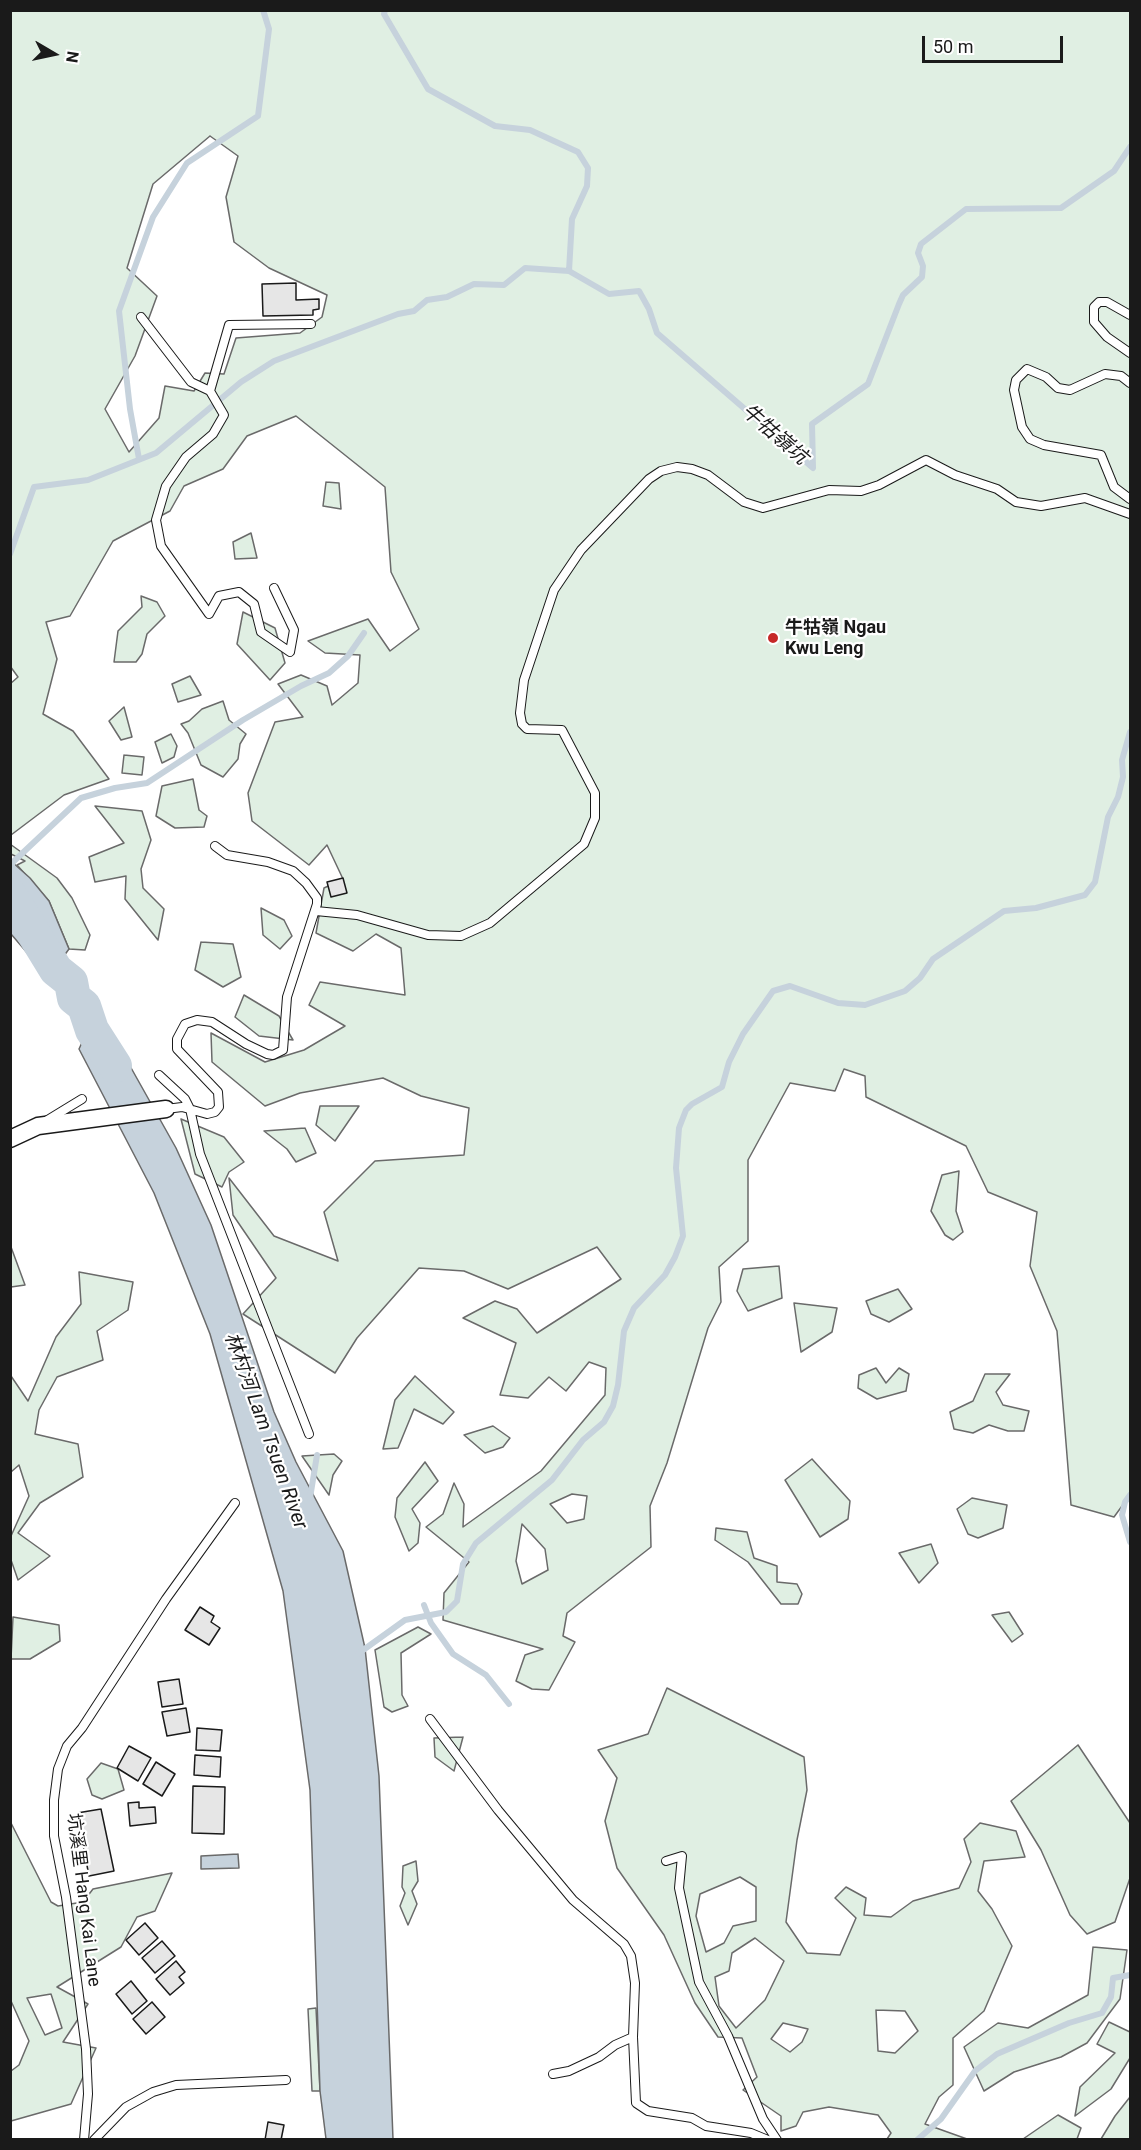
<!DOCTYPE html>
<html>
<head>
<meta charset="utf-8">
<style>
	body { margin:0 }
	#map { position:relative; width:1141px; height:2150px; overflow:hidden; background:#fff; font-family:Roboto,sans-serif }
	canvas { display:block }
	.frame { position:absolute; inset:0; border:12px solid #1a1a1a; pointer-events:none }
	.north { position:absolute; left:24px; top:24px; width:60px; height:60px; -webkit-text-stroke:4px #fff; paint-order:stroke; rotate:99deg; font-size:16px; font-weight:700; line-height:24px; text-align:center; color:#1a1a1a }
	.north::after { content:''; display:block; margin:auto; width:21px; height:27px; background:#1a1a1a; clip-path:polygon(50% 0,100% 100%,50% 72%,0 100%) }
	.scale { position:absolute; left:922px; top:36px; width:141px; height:27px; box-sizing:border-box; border:3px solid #1a1a1a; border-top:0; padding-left:8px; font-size:18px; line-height:21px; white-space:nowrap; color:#1a1a1a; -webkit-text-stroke:4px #fff; paint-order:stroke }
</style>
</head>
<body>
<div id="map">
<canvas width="1141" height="2150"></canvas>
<div class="frame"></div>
<div class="north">N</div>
<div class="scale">50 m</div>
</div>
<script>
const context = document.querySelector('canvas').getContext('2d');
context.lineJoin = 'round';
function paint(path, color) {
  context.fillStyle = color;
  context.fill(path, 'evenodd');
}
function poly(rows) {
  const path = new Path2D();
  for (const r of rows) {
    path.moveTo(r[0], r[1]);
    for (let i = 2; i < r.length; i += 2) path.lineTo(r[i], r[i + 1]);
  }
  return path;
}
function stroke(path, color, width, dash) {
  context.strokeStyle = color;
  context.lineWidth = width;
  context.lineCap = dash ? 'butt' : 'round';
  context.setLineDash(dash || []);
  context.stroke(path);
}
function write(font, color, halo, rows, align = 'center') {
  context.font = font + ' Roboto,"Noto Sans TC",sans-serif';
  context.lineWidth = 4.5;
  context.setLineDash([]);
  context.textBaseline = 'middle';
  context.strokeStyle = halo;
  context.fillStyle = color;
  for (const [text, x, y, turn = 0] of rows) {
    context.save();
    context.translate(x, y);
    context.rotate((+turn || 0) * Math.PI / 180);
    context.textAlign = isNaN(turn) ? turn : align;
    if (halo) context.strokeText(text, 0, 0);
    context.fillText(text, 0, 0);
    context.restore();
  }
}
const green = poly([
	[11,11,1130,11,1130,1495,1114,1517,1071,1505,1057,1331,1030,1266,1037,1212,988,1192,966,1146,866,1097,865,1076,844,1069,835,1091,790,1083,748,1160,748,1241,719,1267,721,1302,708,1328,667,1463,650,1506,651,1547,567,1613,563,1636,575,1642,549,1690,532,1689,516,1681,525,1655,543,1649,443,1620,444,1593,469,1562,426,1527,443,1514,454,1483,464,1504,463,1527,541,1471,605,1395,606,1368,589,1362,566,1391,549,1377,528,1398,500,1395,516,1343,463,1318,495,1301,517,1309,537,1333,621,1279,597,1247,508,1289,464,1271,419,1268,357,1338,335,1373,243,1314,276,1278,233,1215,229,1178,274,1236,338,1261,324,1212,375,1161,464,1155,469,1108,421,1096,383,1078,300,1093,265,1106,212,1062,211,1033,265,1062,304,1050,345,1026,309,1005,320,982,405,995,401,948,376,934,353,951,316,933,324,888,343,879,327,845,309,865,252,821,248,793,275,722,303,717,278,684,301,675,327,686,332,705,358,683,360,655,325,653,308,641,368,619,390,651,419,629,391,572,385,487,296,416,247,436,223,469,184,486,170,511,113,541,70,616,46,622,57,659,43,714,73,731,109,779,64,795,11,835,10,684,18,677,10,666,11,11],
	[210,136,238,156,226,197,234,242,269,268,327,295,322,317,300,333,236,338,224,374,205,373,194,391,165,386,159,418,129,452,105,409,135,356,157,296,127,268,153,184,210,136],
	[572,1494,587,1496,584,1519,567,1523,550,1504,572,1494],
	[522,1524,545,1549,548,1570,522,1584,516,1561,522,1524],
	[326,482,339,483,341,509,323,506,326,482],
	[251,533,257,558,235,559,233,542,251,533],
	[141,596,157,602,165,616,147,634,142,654,136,662,114,662,118,631,142,607,141,596],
	[243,612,275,628,285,663,270,680,237,644,243,612],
	[190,676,201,695,178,702,172,684,190,676],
	[223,701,229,720,246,734,240,744,238,759,223,777,201,765,188,733,181,724,189,721,202,709,223,701],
	[124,707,132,737,121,740,109,721,124,707],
	[171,734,177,746,174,757,162,763,155,742,171,734],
	[124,755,144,757,142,775,122,773,124,755],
	[193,779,199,810,207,816,204,827,175,828,156,816,162,786,193,779],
	[95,806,142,811,151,840,141,869,143,888,164,909,158,940,125,899,126,876,95,882,89,857,124,843,95,806],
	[10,844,57,878,72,898,90,935,85,950,69,949,49,901,17,865,25,861,11,854,10,844],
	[261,908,284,920,292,936,280,949,263,935,261,908],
	[201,942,233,944,241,977,223,987,195,970,201,942],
	[244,995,279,1016,293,1040,259,1036,235,1017,244,995],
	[320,1106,359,1106,335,1141,316,1125,320,1106],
	[181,1119,224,1137,244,1162,229,1172,222,1187,195,1174,181,1119],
	[305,1128,316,1153,296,1162,287,1149,264,1131,305,1128],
	[959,1171,956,1211,963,1232,953,1240,945,1235,931,1211,942,1175,959,1171],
	[11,1247,25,1285,11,1287,10,1287,11,1247],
	[779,1266,782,1298,748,1311,737,1291,743,1269,779,1266],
	[79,1272,133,1282,128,1310,97,1331,103,1360,57,1377,39,1410,35,1434,78,1444,83,1477,40,1503,18,1533,50,1556,18,1580,11,1560,11,1536,29,1496,19,1465,11,1472,11,1376,28,1401,56,1337,81,1304,79,1272],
	[898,1289,912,1309,889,1322,871,1314,866,1301,898,1289],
	[794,1303,837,1308,832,1332,801,1352,794,1303],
	[876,1368,886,1383,899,1368,909,1374,906,1391,877,1399,858,1388,859,1375,876,1368],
	[985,1374,1010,1374,996,1392,1003,1405,1029,1411,1024,1431,1008,1431,989,1425,973,1433,954,1429,950,1412,973,1401,985,1374],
	[415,1376,454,1412,443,1424,414,1409,398,1448,383,1449,395,1400,415,1376],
	[493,1426,510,1438,503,1447,485,1453,464,1435,493,1426],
	[334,1454,342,1461,333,1475,329,1495,302,1456,334,1454],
	[812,1459,850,1501,848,1519,820,1537,785,1480,812,1459],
	[425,1462,438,1481,412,1509,420,1523,418,1543,409,1551,395,1517,397,1498,425,1462],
	[972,1498,1007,1505,1003,1528,978,1538,968,1534,957,1509,972,1498],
	[716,1528,747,1532,754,1558,777,1566,777,1582,797,1584,802,1594,798,1604,781,1604,748,1562,715,1540,716,1528],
	[931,1544,938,1563,919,1583,899,1553,931,1544],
	[1009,1612,1023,1634,1012,1642,992,1615,1009,1612],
	[13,1617,59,1625,60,1641,30,1659,11,1659,13,1617],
	[418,1627,431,1634,401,1653,402,1695,408,1706,392,1712,384,1707,375,1650,418,1627],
	[667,1688,804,1757,807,1790,797,1840,786,1922,807,1953,840,1955,856,1918,835,1898,846,1887,866,1898,864,1915,891,1917,913,1901,959,1888,971,1862,964,1839,980,1823,1016,1831,1025,1857,984,1861,978,1891,992,1909,1012,1946,984,2011,953,2038,953,2085,939,2097,925,2124,967,2139,887,2139,891,2133,878,2115,829,2107,803,2112,796,2126,781,2131,781,2116,743,2090,757,2077,742,2038,718,2037,695,2003,664,1935,617,1868,605,1821,617,1778,598,1750,648,1734,667,1688],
	[740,1877,756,1887,756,1921,733,1926,724,1943,706,1952,696,1916,700,1894,740,1877],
	[755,1938,784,1961,765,2000,736,2028,719,2006,715,1977,729,1971,732,1953,755,1938],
	[876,2010,905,2011,918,2031,895,2053,878,2051,876,2010],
	[783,2023,808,2029,802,2042,790,2052,771,2039,783,2023],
	[463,1737,454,1771,435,1757,434,1738,463,1737],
	[1078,1745,1130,1823,1130,1878,1115,1922,1087,1934,1070,1915,1041,1850,1011,1801,1078,1745],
	[101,1763,118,1769,124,1790,102,1799,92,1795,87,1779,101,1763],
	[10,1821,51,1902,58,1906,83,1902,93,1889,172,1873,155,1911,137,1917,121,1947,57,1987,88,2004,63,2042,96,2048,71,2104,11,2121,11,2071,19,2065,29,2041,11,2001,10,1821],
	[51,1994,62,2028,45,2035,27,1998,51,1994],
	[416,1861,418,1881,412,1891,417,1904,408,1925,400,1906,405,1893,402,1887,403,1866,416,1861],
	[1093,1947,1127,1950,1120,1999,1087,2043,1061,2057,1014,2072,984,2091,964,2047,998,2023,1028,2028,1088,1995,1093,1947],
	[316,2008,320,2091,312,2091,308,2009,316,2008],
	[1109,2022,1130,2032,1130,2058,1111,2089,1075,2116,1080,2087,1115,2053,1097,2044,1109,2022],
	[1130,2097,1130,2139,1101,2139,1115,2116,1130,2097],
	[1058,2115,1081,2128,1077,2139,1023,2139,1058,2115]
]);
paint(green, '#e0efe3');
stroke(green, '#6a6a6a', 1.5);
const water = poly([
	[11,861,30,878,49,901,69,949,55,968,35,962,11,934,11,861],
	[90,1025,107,1025,176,1148,211,1225,274,1412,296,1462,343,1551,365,1648,379,1776,393,2139,326,2139,320,2091,310,1790,283,1591,210,1334,154,1193,79,1049,90,1025],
	[238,1854,239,1868,201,1869,201,1856,238,1854]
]);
paint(water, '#c6d2dc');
stroke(water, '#6a6a6a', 1.5);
stroke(poly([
	[385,10,384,14,428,89,495,126,530,130,578,152,588,168,587,186,572,219,569,271],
	[139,459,130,409,119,311,153,217,187,163,258,116,269,29,263,10],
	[10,554,34,487,88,480,156,453,241,382,274,361,398,314,414,311,427,300,447,297,474,284,504,285,525,268,569,271,609,294,639,291,649,309,657,333,813,468,812,424,868,384,899,304,903,295,922,277,923,266,918,253,921,244,966,209,1061,208,1114,171,1130,147],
	[10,871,13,862,81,798,115,788,147,783,243,720,301,686,329,673,348,656,364,633],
	[1130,1495,1125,1502,1122,1515,1130,1542],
	[310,1498,317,1455],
	[424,1605,431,1623,453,1654,486,1675,509,1704],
	[359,1653,405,1620,446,1612,457,1601,463,1564,476,1543,552,1480,583,1440,604,1422,613,1406,618,1385,624,1331,634,1308,665,1275,675,1257,683,1236,676,1168,679,1128,686,1110,692,1104,722,1087,729,1062,743,1034,773,991,790,986,838,1003,865,1005,905,991,920,978,933,959,1004,911,1036,908,1085,895,1095,882,1108,817,1118,797,1123,777,1122,760,1130,732],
	[917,2140,941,2119,975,2071,997,2054,1069,2023,1102,2013,1111,1997,1113,1978,1130,1975]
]), '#c6d2dc', 6);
stroke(poly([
	[10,895,56,970,71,982,74,998,84,1006,92,1030,115,1066]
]), '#c6d2dc', 34);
const building = poly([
	[296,283,296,300,319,299,319,309,313,310,313,315,263,316,262,284,296,283],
	[343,878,347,893,331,897,327,882,343,878],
	[200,1607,214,1616,211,1622,220,1628,209,1645,185,1630,200,1607],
	[179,1679,183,1704,162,1707,158,1682,179,1679],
	[186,1708,190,1732,167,1736,162,1712,186,1708],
	[197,1728,222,1730,220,1751,196,1750,197,1728],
	[129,1746,151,1758,138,1781,117,1768,129,1746],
	[195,1755,221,1757,220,1777,194,1775,195,1755],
	[156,1762,175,1774,162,1796,143,1784,156,1762],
	[193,1786,225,1787,224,1834,192,1833,193,1786],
	[139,1802,139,1808,155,1807,156,1823,130,1826,128,1803,139,1802],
	[101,1809,114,1871,89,1876,77,1813,101,1809],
	[145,1923,158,1938,139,1955,126,1940,145,1923],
	[162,1941,175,1956,155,1973,142,1958,162,1941],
	[176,1961,185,1972,179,1977,184,1983,170,1995,156,1979,176,1961],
	[131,1981,147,2001,132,2014,116,1994,131,1981],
	[152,2002,165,2017,146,2034,133,2019,152,2002],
	[268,2122,284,2125,281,2140,265,2140,268,2122]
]);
paint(building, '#e6e6e6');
stroke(building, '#1a1a1a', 1.5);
const lane = poly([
	[1130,315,1107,302,1099,302,1094,307,1094,322,1107,337,1130,353],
	[141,317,191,382,210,391,224,415,213,434,186,457,166,486,156,520,161,546,209,614,219,596,239,592,254,604,261,632,290,652,294,630,274,588],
	[1130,383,1121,376,1105,374,1070,390,1058,388,1046,377,1027,369,1016,380,1014,390,1022,427,1030,439,1044,445,1101,455,1114,487,1130,499],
	[210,391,229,325,311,324],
	[316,911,357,915,428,935,461,936,490,923,584,844,595,818,595,793,562,730,527,729,522,724,520,713,524,680,554,590,581,550,649,479,661,471,677,467,692,469,708,475,744,502,763,508,829,490,861,491,879,485,926,460,955,475,997,489,1016,502,1041,506,1085,498,1130,514],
	[159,1075,185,1099,190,1109,200,1154,309,1434],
	[166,1109,182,1107,207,1114,215,1112,219,1107,218,1092,177,1049,177,1039,185,1024,197,1020,212,1022,246,1044,267,1054,273,1055,283,1050,287,997,317,904,317,898,306,883,293,871,268,862,227,855,215,846],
	[46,1121,82,1099],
	[430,1719,498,1810,573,1900,624,1944,631,1956,635,1983,633,2037,636,2103,648,2111,692,2118,706,2126,751,2133,768,2140],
	[666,1861,682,1856,679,1888,699,1982,728,2036,763,2119,777,2140],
	[553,2074,569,2071,599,2057,615,2045,633,2037],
	[84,2140,88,2094,86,2049,66,1897,54,1836,54,1800,58,1769,67,1746,82,1728,166,1599,235,1503],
	[94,2140,126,2107,153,2092,176,2085,286,2080]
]);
const street = poly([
	[10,1139,38,1126,166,1109]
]);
stroke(lane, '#1a1a1a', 10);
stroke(street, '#1a1a1a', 19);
stroke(lane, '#fff', 8);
stroke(street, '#fff', 16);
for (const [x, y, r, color] of [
	[773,638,6,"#c62828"]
]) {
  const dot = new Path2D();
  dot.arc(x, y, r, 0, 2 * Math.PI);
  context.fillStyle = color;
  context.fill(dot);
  stroke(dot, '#fff', 2);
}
write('bold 18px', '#1a1a1a', '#fff', [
	["牛牯嶺 Ngau",785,628],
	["Kwu Leng",785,649]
], 'left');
write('18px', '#1a1a1a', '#fff', [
	["坑溪里 Hang Kai Lane",83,1900,83]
]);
write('italic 20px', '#1a1a1a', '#fff', [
	["牛牯嶺坑",774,435,41],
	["林村河 Lam Tsuen River",265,1431,70]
]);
</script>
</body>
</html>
